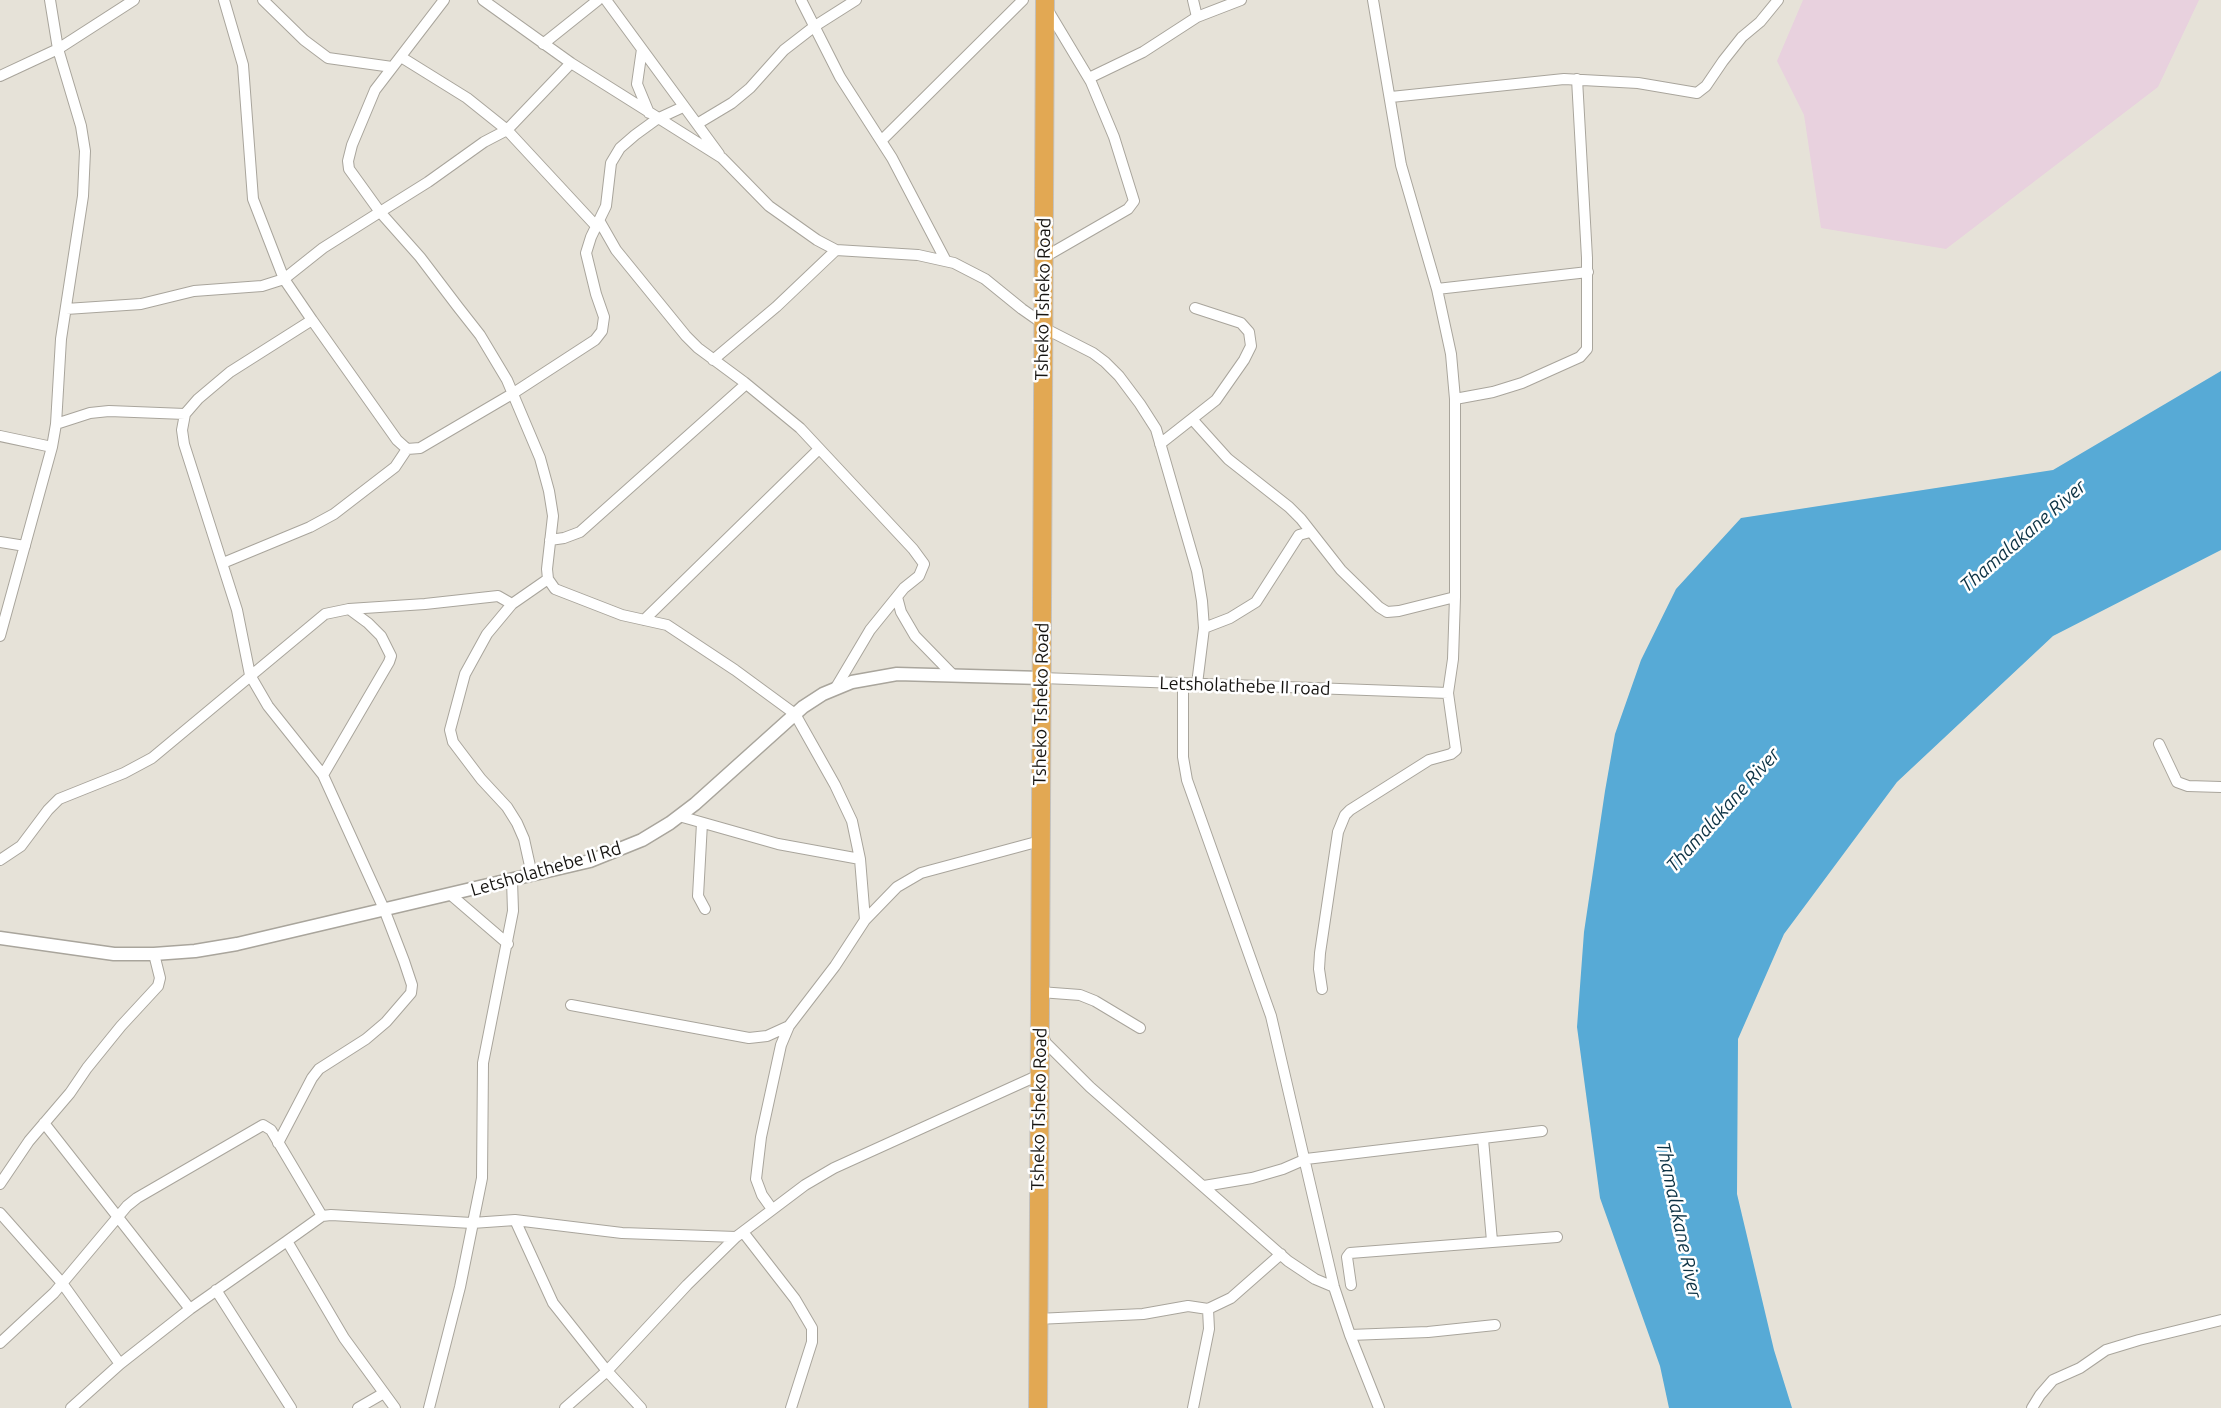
<!DOCTYPE html>
<html>
<head>
<meta charset="utf-8">
<style>
	body { margin:0 }
	canvas { display:block; background:#e6e2d8 }
</style>
</head>
<body>
<canvas width="2221" height="1408"></canvas>
<script>
const context = document.querySelector('canvas').getContext('2d');
context.lineJoin = 'round';
function paint(path, color) {
  context.fillStyle = color;
  context.fill(path, 'evenodd');
}
function poly(rows) {
  const path = new Path2D();
  for (const r of rows) {
    path.moveTo(r[0], r[1]);
    for (let i = 2; i < r.length; i += 2) path.lineTo(r[i], r[i + 1]);
  }
  return path;
}
function stroke(path, color, width, dash) {
  context.strokeStyle = color;
  context.lineWidth = width;
  context.lineCap = dash ? 'butt' : 'round';
  context.setLineDash(dash || []);
  context.stroke(path);
}
function write(font, color, halo, rows, align = 'center') {
  context.font = font + ' Ubuntu,sans-serif';
  context.lineWidth = 5;
  context.setLineDash([]);
  context.textBaseline = 'middle';
  context.strokeStyle = halo;
  context.fillStyle = color;
  for (const [text, x, y, turn = 0] of rows) {
    context.save();
    context.translate(x, y);
    context.rotate((+turn || 0) * Math.PI / 180);
    context.textAlign = isNaN(turn) ? turn : align;
    if (halo) context.strokeText(text, 0, 0);
    context.fillText(text, 0, 0);
    context.restore();
  }
}
paint(poly([
	[1803,0,2199,0,2158,87,1946,249,1821,228,1804,115,1777,61]
]), '#e8d1de');
paint(poly([
	[2221,371,2221,550,2053,636,1897,782,1784,934,1738,1039,1737,1194,1774,1350,1792,1408,1669,1408,1660,1366,1600,1198,1577,1027,1584,932,1605,791,1615,734,1641,660,1676,589,1741,518,2053,470]
]), '#57aad6');
const minor = poly([
	[263,0,304,40,328,58,392,67],
	[444,0,375,90,352,145,348,161,349,169,380,212,428,182,484,142,507,130,571,63],
	[483,0,571,63,722,158,769,206,817,240,836,250,918,255,954,263,985,279,1022,309,1042,323],
	[606,0,719,154],
	[801,0,840,77,892,158,946,261],
	[1197,17,1241,0],
	[543,44,598,0],
	[642,49,637,84,649,113],
	[401,57,467,98,507,130,597,227],
	[0,76,58,49,134,0],
	[1089,78,1143,52,1197,17,1193,0],
	[1391,97,1564,79,1638,83,1697,93,1706,86,1723,61,1742,37,1760,22,1778,0],
	[697,124,732,103,750,88,784,50,815,26,856,0],
	[881,141,1023,0],
	[600,222,616,250,686,336,698,348,744,382,800,428,913,549,924,564,919,576,904,588,870,630,835,689],
	[1043,258,1128,209,1134,201,1114,137,1091,82,1046,7],
	[1437,289,1588,272],
	[66,309,141,304,194,291,262,286,284,279,253,199,243,65,224,0],
	[312,320,284,279,323,248,380,212,420,257,458,307,480,335,507,380,540,458,549,491,553,516,547,569,548,579,555,589,622,615,667,625,735,670,795,714,835,785,852,821,860,859,865,920],
	[1042,327,1093,353,1105,362,1119,376,1140,404,1156,429,1197,571,1202,601,1204,628,1197,684],
	[713,360,776,307,836,250],
	[1455,399,1493,392,1522,383,1580,357,1587,349,1587,258,1577,79],
	[1192,419,1228,459,1289,507,1301,519,1341,570,1379,607,1387,612,1399,611,1455,597],
	[56,424,90,413,109,411,185,414],
	[0,436,52,447],
	[1160,444,1216,400,1244,360,1251,346,1249,332,1241,323,1195,308],
	[550,540,564,538,580,532,746,384],
	[0,542,25,546],
	[223,563,310,527,334,514,395,467,407,449],
	[897,597,901,612,915,636,954,676],
	[644,620,819,449],
	[1204,628,1230,618,1256,602,1299,535,1310,532],
	[0,636,52,447,56,424,61,339,83,196,85,151,81,126,58,49,50,0],
	[1042,678,1448,693],
	[1183,684,1183,757,1187,780,1271,1016,1334,1287,1350,1335,1379,1408],
	[2159,744,2177,782,2188,786,2221,787],
	[323,775,389,662,391,656,381,636,368,623,349,609],
	[679,816,778,844,860,859],
	[702,823,698,896,705,909],
	[0,860,21,846,48,810,59,799,124,773,152,758,325,614,349,609,425,604,498,596,512,604],
	[532,875,524,839,517,823,507,807,481,779,453,742,450,730,465,674,487,634,512,604,548,579],
	[451,895,508,944],
	[1322,989,1319,969,1320,953,1338,832,1345,815,1350,810,1429,760,1451,754,1456,750,1448,693,1453,659,1455,597,1455,399,1451,354,1437,289,1401,165,1373,0],
	[1040,992,1080,995,1095,1001,1140,1028],
	[571,1005,749,1038,767,1036,789,1026],
	[1042,1034,1046,1043,1090,1087,1288,1261,1315,1279,1334,1287],
	[44,1123,190,1309],
	[1483,1139,1492,1241],
	[278,1143,312,1078,319,1069,366,1039,386,1022,411,993,412,985,404,961,384,909,323,775,268,706,250,675,237,610,184,444,182,430,185,414,198,399,230,372,312,320,397,440,407,449,420,448,512,394,595,340,602,331,604,317,596,294,586,253,591,237,606,206,611,163,620,148,635,135,657,119,683,107],
	[0,1184,29,1141,70,1093,87,1068,121,1026,158,986,160,978,154,954],
	[1204,1186,1252,1178,1283,1169,1306,1159,1542,1131],
	[772,1209,762,1195,756,1179,761,1137,781,1045,789,1026,835,966,865,920,897,887,921,873,1040,841],
	[0,1213,62,1283,120,1364],
	[515,1220,553,1303,607,1371,641,1408],
	[743,1232,795,1299,812,1328,812,1342,791,1408],
	[287,1241,322,1216,331,1215,472,1223,515,1220,622,1233,736,1237],
	[1351,1285,1347,1257,1350,1253,1557,1237],
	[216,1290,291,1408],
	[1037,1319,1143,1314,1188,1306,1208,1309,1231,1298,1281,1254],
	[1350,1335,1428,1332,1495,1325],
	[0,1343,54,1293,127,1206,137,1198,263,1125,271,1130,322,1216],
	[71,1408,120,1364,190,1309,287,1241,344,1338,395,1408],
	[358,1408,384,1393],
	[429,1408,460,1287,482,1178,483,1063,513,911,512,880],
	[565,1408,607,1371,687,1285,736,1237,805,1185,834,1168,1039,1075],
	[1193,1408,1209,1329,1208,1309],
	[2032,1408,2040,1395,2053,1380,2080,1368,2106,1350,2139,1340,2221,1320]
]);
const tertiary = poly([
	[0,938,114,954,154,954,195,951,237,944,590,861,642,840,670,823,695,804,803,707,823,694,852,682,897,674,1042,678]
]);
const trunk = poly([
	[1038,1408,1045,0]
]);
stroke(minor, '#a9a59c', 12);
stroke(tertiary, '#a9a59c', 15);
stroke(trunk, '#c3c2c1', 20);
stroke(minor, '#fff', 10);
stroke(tertiary, '#fff', 12);
stroke(trunk, '#e2a853', 18);
write('18px', '#171512', '#fff', [
	["Tsheko Tsheko Road",1043,299,-89],
	["Letsholathebe II road",1245,686,2],
	["Tsheko Tsheko Road",1041,704,-89],
	["Letsholathebe II Rd",546,869,-16],
	["Tsheko Tsheko Road",1039,1109,-89]
]);
write('italic 19px', '#0c3244', '#fff', [
	["Thamalakane River",2023,536,-41],
	["Thamalakane River",1723,810,-48],
	["Thamalakane River",1679,1220,78]
]);
</script>
</body>
</html>
